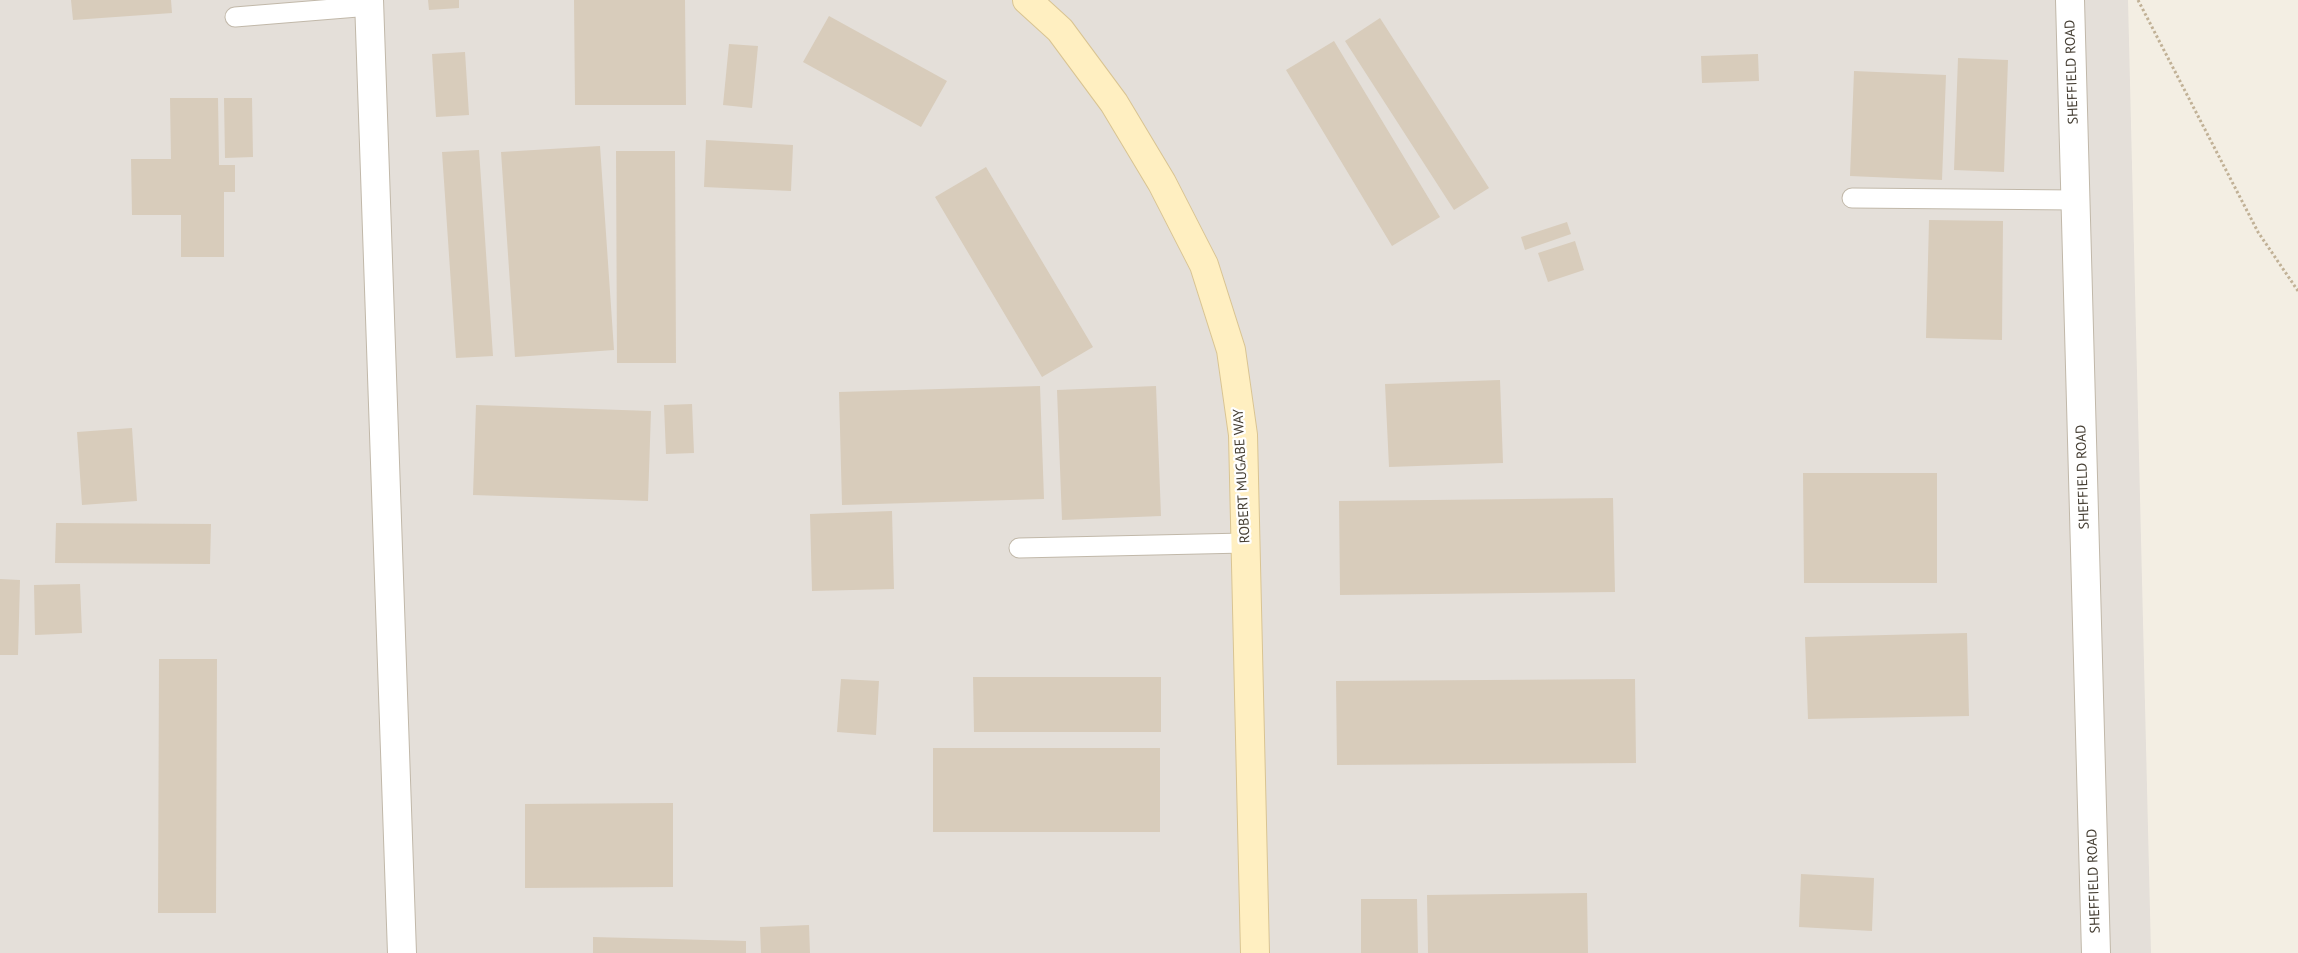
<!DOCTYPE html>
<html>
<head>
<meta charset="utf-8">
<style>
	body { margin:0 }
	canvas { display:block; background:#f3eee3 }
</style>
</head>
<body>
<canvas width="2298" height="953"></canvas>
<script>
const context = document.querySelector('canvas').getContext('2d');
context.lineJoin = 'round';
function paint(path, color) {
  context.fillStyle = color;
  context.fill(path, 'evenodd');
}
function poly(rows) {
  const path = new Path2D();
  for (const r of rows) {
    path.moveTo(r[0], r[1]);
    for (let i = 2; i < r.length; i += 2) path.lineTo(r[i], r[i + 1]);
  }
  return path;
}
function stroke(path, color, width, dash) {
  context.strokeStyle = color;
  context.lineWidth = width;
  context.lineCap = dash ? 'butt' : 'round';
  context.setLineDash(dash || []);
  context.stroke(path);
}
function write(font, color, halo, rows, align = 'center') {
  context.font = font + ' "PT Sans",sans-serif';
  context.lineWidth = 4.5;
  context.setLineDash([]);
  context.textBaseline = 'middle';
  context.strokeStyle = halo;
  context.fillStyle = color;
  for (const [text, x, y, turn = 0] of rows) {
    context.save();
    context.translate(x, y);
    context.rotate((+turn || 0) * Math.PI / 180);
    context.textAlign = isNaN(turn) ? turn : align;
    if (halo) context.strokeText(text, 0, 0);
    context.fillText(text, 0, 0);
    context.restore();
  }
}
paint(poly([
	[0,0,2128,0,2151,953,0,953]
]), '#e4dfd9');
paint(poly([
	[71,0,171,0,172,13,73,20],
	[428,0,459,0,459,8,429,10],
	[574,0,685,0,686,105,575,105],
	[829,16,947,81,921,127,803,62],
	[1380,18,1489,188,1454,210,1345,41],
	[1334,41,1440,217,1392,246,1286,70],
	[729,44,758,46,752,108,723,105],
	[465,52,469,115,436,117,432,54],
	[1758,54,1759,81,1702,83,1701,56],
	[1958,58,2008,60,2004,172,1954,170],
	[1854,71,1946,75,1942,180,1850,176],
	[170,98,218,98,219,165,235,165,235,192,224,192,224,257,181,257,181,215,132,215,131,159,171,159],
	[224,98,252,98,253,157,225,158],
	[706,140,793,145,791,191,704,187],
	[600,146,614,350,515,357,501,152],
	[479,150,493,356,456,358,442,152],
	[616,151,675,151,676,363,617,363],
	[986,167,1093,347,1042,377,935,197],
	[1929,220,2003,221,2002,340,1926,338],
	[1567,222,1571,234,1525,250,1521,237],
	[1575,241,1584,270,1548,282,1538,253],
	[1500,380,1503,463,1389,467,1385,384],
	[1040,386,1044,499,842,505,839,392],
	[1156,386,1161,516,1062,520,1057,390],
	[692,404,694,453,666,454,664,405],
	[476,405,651,411,648,501,473,495],
	[132,428,137,501,82,505,77,432],
	[1803,473,1937,473,1937,583,1804,583],
	[1613,498,1615,592,1340,595,1339,501],
	[892,511,894,589,812,591,810,514],
	[56,523,211,524,210,564,55,563],
	[0,579,20,580,18,655,0,655],
	[80,584,82,633,35,635,34,585],
	[1967,633,1969,716,1808,719,1805,637],
	[159,659,217,659,216,913,158,913],
	[973,677,1161,677,1161,732,974,732],
	[841,679,879,681,876,735,837,732],
	[1635,679,1636,763,1337,765,1336,681],
	[933,748,1160,748,1160,832,933,832],
	[673,803,673,887,525,888,525,804],
	[1801,874,1874,878,1872,931,1799,927],
	[1587,893,1588,953,1428,953,1427,895],
	[1361,899,1417,899,1418,953,1361,953],
	[809,925,810,953,761,953,760,927],
	[593,937,746,941,746,953,593,953]
]), '#d8ccbb');
const lane = poly([
	[235,17,370,6],
	[1852,198,2075,200],
	[1019,548,1245,543]
]);
const street = poly([
	[369,0,402,953],
	[2070,0,2096,953]
]);
const secondary = poly([
	[1027,0,1060,30,1114,103,1162,183,1204,265,1231,350,1243,435,1255,953]
]);
stroke(lane, '#c1b8a9', 21);
stroke(street, '#c1b8a9', 30);
stroke(secondary, '#d9c492', 30);
stroke(poly([
	[2138,0,2258,232,2298,291]
]), '#c1b196', 3, [2.5, 2.5]);
stroke(lane, '#fff', 19);
stroke(street, '#fff', 28);
stroke(secondary, '#ffefc1', 28);
write('14px', '#453e33', '#fff', [
	["SHEFFIELD ROAD",2072,72,-92],
	["ROBERT MUGABE WAY",1242,476,-93],
	["SHEFFIELD ROAD",2083,477,-92],
	["SHEFFIELD ROAD",2094,881,-92]
]);
</script>
</body>
</html>
